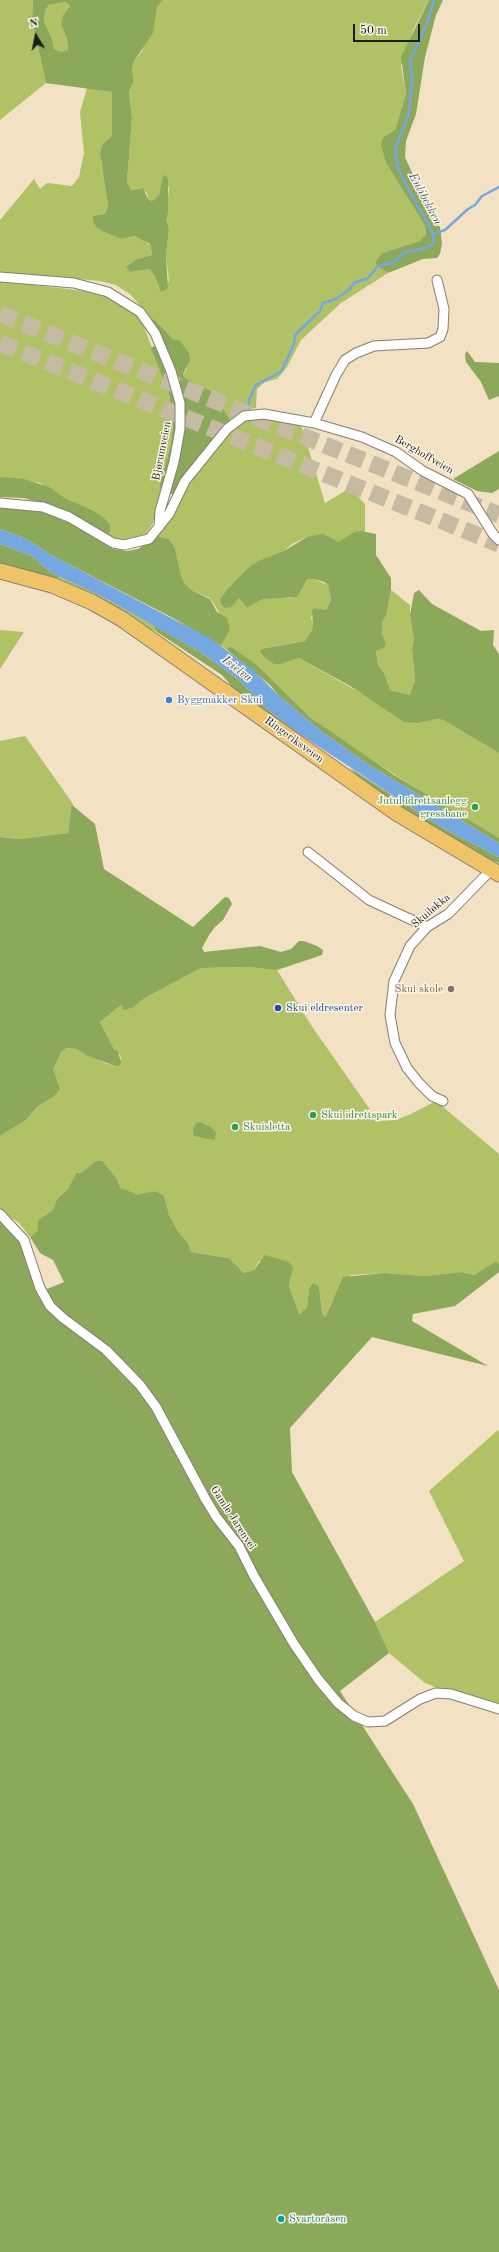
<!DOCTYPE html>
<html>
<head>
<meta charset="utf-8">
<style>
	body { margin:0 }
	#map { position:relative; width:499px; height:2252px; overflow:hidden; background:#f2e1c3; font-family:"Old Standard TT",serif }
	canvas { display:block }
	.north { position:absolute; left:16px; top:16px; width:40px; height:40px; -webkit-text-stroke:3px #fcf5e5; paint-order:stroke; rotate:350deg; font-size:11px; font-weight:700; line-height:16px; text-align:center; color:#1c1c1c }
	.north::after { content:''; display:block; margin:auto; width:14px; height:18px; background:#1c1c1c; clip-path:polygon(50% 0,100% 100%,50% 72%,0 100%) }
	.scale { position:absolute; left:353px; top:24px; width:67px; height:18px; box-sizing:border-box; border:2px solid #1c1c1c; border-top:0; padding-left:5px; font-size:12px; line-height:14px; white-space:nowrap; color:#1c1c1c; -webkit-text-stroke:3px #fcf5e5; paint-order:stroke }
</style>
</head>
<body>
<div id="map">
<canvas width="499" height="2252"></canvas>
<div class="north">N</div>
<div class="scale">50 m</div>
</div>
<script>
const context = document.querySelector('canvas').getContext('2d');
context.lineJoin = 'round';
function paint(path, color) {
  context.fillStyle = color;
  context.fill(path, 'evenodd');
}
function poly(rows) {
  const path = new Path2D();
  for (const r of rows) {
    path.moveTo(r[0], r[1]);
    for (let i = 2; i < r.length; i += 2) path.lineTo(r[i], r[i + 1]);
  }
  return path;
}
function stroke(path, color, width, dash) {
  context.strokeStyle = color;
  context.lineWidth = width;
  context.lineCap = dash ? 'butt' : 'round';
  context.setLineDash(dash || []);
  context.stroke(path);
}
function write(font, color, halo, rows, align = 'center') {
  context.font = font + ' "Old Standard TT",serif';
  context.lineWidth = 3;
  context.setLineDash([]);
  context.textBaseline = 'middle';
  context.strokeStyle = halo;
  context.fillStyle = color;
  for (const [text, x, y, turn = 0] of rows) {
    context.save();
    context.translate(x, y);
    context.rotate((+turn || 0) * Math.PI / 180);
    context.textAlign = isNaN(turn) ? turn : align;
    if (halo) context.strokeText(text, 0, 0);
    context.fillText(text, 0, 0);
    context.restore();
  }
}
paint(poly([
	[0,0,33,0,32,20,46,83,0,120],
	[163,0,429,0,414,28,401,66,406,94,395,130,383,137,386,163,425,226,426,234,421,241,382,253,375,262,377,266,388,273,341,303,301,340,287,367,277,379,265,382,257,389,256,408,244,410,230,420,219,401,210,390,185,378,183,375,187,368,173,339,156,321,151,318,130,294,116,285,100,281,0,272,0,220,34,179,40,189,47,183,72,186,79,177,84,153,80,112,87,88,112,92,112,137,101,161,108,206,105,214,93,216,97,228,122,239,135,236,143,240,150,245,152,255,137,259,127,267,130,272,149,269,155,276,161,291,169,281,166,255,169,229,166,219,169,188,163,176,159,195,152,201,148,199,147,193,140,188,131,190,127,182,132,118,129,91,134,82,132,70,134,61,142,51,157,7],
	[66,2,70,6,63,15,61,24,67,39,68,51,62,52,54,49,52,39,44,21,45,11,49,5],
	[0,281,102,293,136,315,143,324,169,393,173,423,171,444,159,487,163,489,159,504,153,523,144,536,130,541,118,540,107,535,92,510,65,498,40,483,0,477],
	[253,417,301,424,325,503,350,488,365,504,365,532,354,532,338,542,307,537,292,544,284,551,251,565,220,599,221,604,239,598,247,608,263,599,278,597,291,598,307,579,314,579,328,585,331,600,326,610,315,608,311,618,314,629,305,641,261,649,260,652,263,656,281,664,299,658,413,723,437,719,443,720,499,753,499,838,439,803,341,740,311,718,256,664,230,646,227,650,221,646,230,630,210,598,193,591,185,584,156,536,168,522,190,481,236,425],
	[59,576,107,599,153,625,157,632,55,581],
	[391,590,410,605,410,615,414,640,412,648,415,680,410,695,390,690,384,673,378,665,376,651,383,648,386,643,382,634,382,623,387,613],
	[0,630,24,632,0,669],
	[25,736,73,804,68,833,19,839,0,837,0,741],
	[248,967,277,970,311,1025,378,1121,395,1120,411,1114,436,1101,499,1154,499,1264,495,1263,474,1275,462,1272,425,1276,384,1273,351,1275,332,1301,325,1319,322,1312,319,1286,309,1289,307,1308,299,1314,289,1286,291,1278,289,1262,259,1261,254,1270,244,1273,229,1258,191,1252,188,1243,179,1233,169,1215,164,1195,155,1191,137,1196,120,1187,117,1179,96,1161,81,1173,76,1173,68,1189,57,1199,53,1210,38,1220,38,1230,30,1237,18,1222,0,1211,0,1136,26,1120,37,1107,53,1097,55,1079,53,1069,55,1061,61,1052,67,1048,77,1049,105,1063,118,1067,121,1058,118,1051,114,1049,100,1022,121,1005,134,1007,145,998,201,968],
	[498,1430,499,1432,499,1713,425,1683,389,1653,375,1622,464,1561,429,1491]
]), '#b0c265');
paint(poly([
	[33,0,163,0,157,7,153,33,134,61,132,70,134,82,129,91,132,118,127,182,131,190,143,188,148,199,152,201,159,195,163,176,165,175,168,179,168,213,166,219,169,229,166,255,168,288,161,292,155,276,149,269,130,272,126,267,137,259,152,255,150,244,135,236,122,239,109,234,97,228,93,221,93,216,105,214,108,206,100,153,103,144,112,136,112,92,46,83,32,20],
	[66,2,70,6,63,15,61,24,67,39,68,50,62,52,54,49,52,39,44,21,45,11,49,5],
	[429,0,443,0,436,15,425,57,416,114,406,141,405,157,433,220,440,227,442,243,440,254,437,258,423,259,388,273,377,266,375,262,382,253,420,241,426,234,425,226,386,163,381,145,383,137,395,130,406,94,401,57],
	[151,318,156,321,173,339,180,341,189,353,190,360,183,374,185,378,210,390,219,401,230,420,175,494,170,494,159,487,171,444,173,423,169,393,151,348,161,342],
	[467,351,475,362,499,363,499,396,489,400,481,382,466,362,465,354],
	[499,451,499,489,492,493,477,491,453,479],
	[0,477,24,479,49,487,65,498,92,510,103,517,110,525,110,531,107,535,59,509,24,498,0,497],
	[0,507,41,511,69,523,113,549,127,551,138,549,156,536,168,539,174,546,181,576,185,584,193,591,210,599,217,612,227,618,230,630,221,646,171,617,53,556,26,539,0,529],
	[361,531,376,534,376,555,391,578,391,590,387,613,382,623,382,634,386,643,384,648,376,651,378,665,384,673,390,690,410,695,415,680,412,648,414,640,410,615,414,593,419,590,432,604,481,631,494,630,493,645,499,654,499,753,443,720,437,719,417,723,404,722,350,686,299,658,281,664,274,664,263,656,260,652,261,649,305,641,313,629,312,610,315,608,326,610,331,600,328,585,324,582,314,579,307,579,297,597,263,599,247,608,239,598,231,607,225,608,221,604,220,599,227,590,251,565,261,560,284,551,307,537,323,534,338,542,354,532],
	[0,544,32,556,50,572,59,576,55,581,0,565],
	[153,625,200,652,239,680,266,708,292,729,240,696,222,675,157,632],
	[230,646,256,664,311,718,394,775,499,838,499,843,369,765,322,732,278,695,270,685,227,650],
	[350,768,441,827,499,857,499,863,471,851,409,814,359,778],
	[72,805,95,824,104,869,193,927,225,897,229,898,232,904,223,920,215,927,209,935,202,948,204,952,260,946,281,952,291,949,299,941,304,941,317,946,323,950,322,955,277,970,248,967,201,968,145,998,134,1007,124,1010,121,1005,100,1022,114,1049,118,1051,121,1063,118,1067,88,1056,77,1049,67,1048,61,1052,53,1069,60,1089,53,1097,37,1107,26,1120,0,1136,0,837,19,839,68,833],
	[200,1122,211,1127,216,1133,214,1140,194,1136,193,1130,196,1123],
	[96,1161,102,1161,117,1179,120,1187,137,1195,155,1191,164,1195,169,1215,179,1233,188,1243,191,1252,229,1258,244,1273,254,1270,265,1255,289,1262,293,1268,289,1286,299,1314,307,1308,309,1289,313,1283,319,1286,322,1312,325,1318,343,1277,384,1273,425,1276,462,1272,474,1275,495,1262,499,1264,499,1272,455,1306,413,1314,412,1321,488,1366,372,1337,290,1428,292,1472,375,1622,389,1653,340,1691,413,1804,499,1990,499,2252,0,2252,0,1221,22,1245,29,1267,47,1289,64,1282,53,1260,40,1253,30,1237,38,1230,38,1220,53,1210,57,1199,68,1189,76,1173,81,1173]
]), '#8ca85a');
paint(poly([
	[0,529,26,539,53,556,211,639,253,670,278,695,322,732,369,765,499,843,499,857,441,827,292,729,266,708,239,680,200,652,107,599,50,572,32,556,0,544]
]), '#75a7e0');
stroke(poly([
	[433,234,445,230,468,209,475,205,482,196,499,187],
	[249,410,249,400,256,385,281,372,294,344,295,335,320,311,323,303,336,299,349,290,354,283,368,278,378,266,395,262,405,252,427,248,434,243,433,234,398,169,395,149,409,114,412,80,410,61,427,23,434,0]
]), '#75a7e0', 2.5);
stroke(poly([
	[0,314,499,515],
	[0,343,499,544]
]), '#c7baa2', 17, [17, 8]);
const street = poly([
	[0,277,74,283,108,292,140,312,155,333,171,371,180,403,180,429,174,462,160,511,159,527],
	[314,423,336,375,345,360,356,353,374,346,428,343,440,337,443,329,444,309,437,280],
	[0,503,43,507,69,517,113,543,124,545,149,539,169,514,185,481,227,429,244,416,264,414,314,423,362,437,396,452,423,471,468,494,493,534,499,540],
	[308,852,369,900,427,927],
	[443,1101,432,1096,419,1083,407,1068,395,1043,390,1015,394,981,410,946,427,927,448,914,492,869],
	[0,1214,24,1240,40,1288,50,1306,63,1318,106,1350,140,1385,156,1407,206,1500,217,1518,239,1546,254,1576,294,1644,318,1679,338,1703,354,1716,368,1722,385,1721,420,1699,436,1693,451,1694,499,1709]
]);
const primary = poly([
	[0,571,52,585,92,602,122,619,398,814,499,874]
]);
stroke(street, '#877e70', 11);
stroke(primary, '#877e70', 17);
stroke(street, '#fff', 9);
stroke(primary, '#efc469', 15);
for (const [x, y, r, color] of [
	[169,700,4,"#3f7fe0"],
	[475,807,4,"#2e9e5b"],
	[451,989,4,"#8d6e63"],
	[278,1008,4,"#1a4fb4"],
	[313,1115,4,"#2e9e5b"],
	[235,1127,4,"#2e9e5b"],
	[281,2219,4,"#0f9aa8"]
]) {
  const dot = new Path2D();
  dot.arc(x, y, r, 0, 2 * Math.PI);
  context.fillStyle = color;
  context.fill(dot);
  stroke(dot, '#fcf5e5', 1.5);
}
write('11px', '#1c1c1c', '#fcf5e5', [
	["Bjørumveien",162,451,-79],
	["Berghoffveien",424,455,30],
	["Ringeriksveien",294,740,36],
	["Skuiløkka",431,911,-40],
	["Gamle Jarenvei",233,1518,57]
]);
write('11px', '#366cbe', '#fcf5e5', [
	["Byggmakker Skui",177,700]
], 'left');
write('11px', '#27864d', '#fcf5e5', [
	["Jutul idrettsanlegg",467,801,"right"],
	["gressbane",467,814,"right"],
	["Skui idrettspark",321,1115],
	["Skuisletta",243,1127]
], 'left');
write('11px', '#785e54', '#fcf5e5', [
	["Skui skole",443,989]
], 'right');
write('11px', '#164399', '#fcf5e5', [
	["Skui eldresenter",286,1008]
], 'left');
write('11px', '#0d838f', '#fcf5e5', [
	["Svartoråsen",289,2219]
], 'left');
write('italic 12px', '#40546a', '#fcf5e5', [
	["Enlibekken",425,199,62],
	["Isielva",237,669,38]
]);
</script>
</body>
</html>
